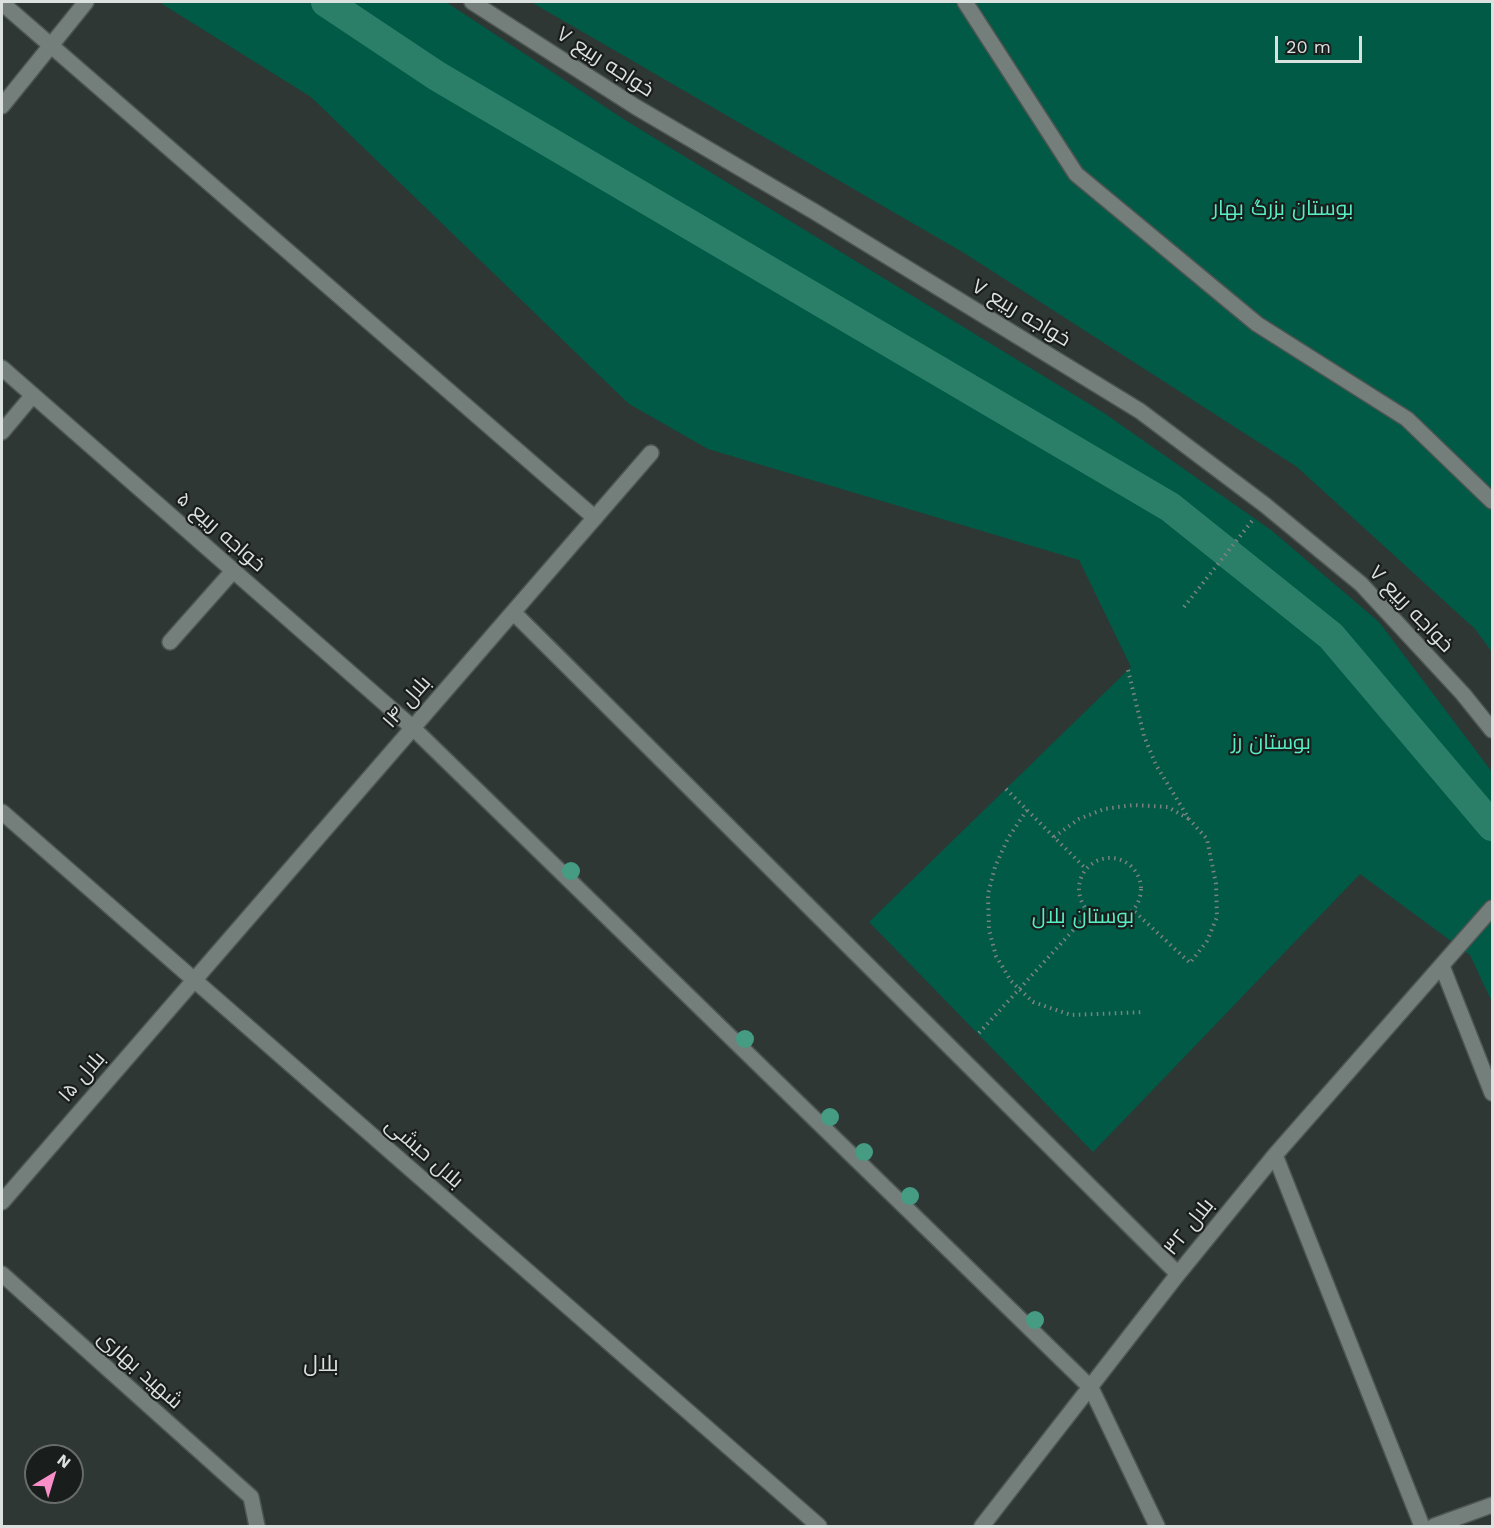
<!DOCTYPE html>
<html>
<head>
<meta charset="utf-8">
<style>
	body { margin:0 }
	#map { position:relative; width:1494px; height:1528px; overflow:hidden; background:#2e3734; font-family:"Work Sans",sans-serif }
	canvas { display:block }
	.frame { position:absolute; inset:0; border:3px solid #dbe1df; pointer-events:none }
	.north { position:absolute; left:24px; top:1444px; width:60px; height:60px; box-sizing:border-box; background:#191d1c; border:2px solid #676b6a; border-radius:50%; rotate:38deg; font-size:16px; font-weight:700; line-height:24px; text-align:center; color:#dbe1df }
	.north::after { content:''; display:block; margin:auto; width:21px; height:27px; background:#f98fc9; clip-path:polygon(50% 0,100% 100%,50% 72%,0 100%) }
	.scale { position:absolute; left:1275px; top:36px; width:87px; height:27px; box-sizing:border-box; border:3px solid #dbe1df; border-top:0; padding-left:8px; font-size:18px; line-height:21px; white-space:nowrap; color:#dbe1df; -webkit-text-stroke:4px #191d1c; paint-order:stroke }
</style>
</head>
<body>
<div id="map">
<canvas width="1494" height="1528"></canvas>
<div class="frame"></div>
<div class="north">N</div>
<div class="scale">20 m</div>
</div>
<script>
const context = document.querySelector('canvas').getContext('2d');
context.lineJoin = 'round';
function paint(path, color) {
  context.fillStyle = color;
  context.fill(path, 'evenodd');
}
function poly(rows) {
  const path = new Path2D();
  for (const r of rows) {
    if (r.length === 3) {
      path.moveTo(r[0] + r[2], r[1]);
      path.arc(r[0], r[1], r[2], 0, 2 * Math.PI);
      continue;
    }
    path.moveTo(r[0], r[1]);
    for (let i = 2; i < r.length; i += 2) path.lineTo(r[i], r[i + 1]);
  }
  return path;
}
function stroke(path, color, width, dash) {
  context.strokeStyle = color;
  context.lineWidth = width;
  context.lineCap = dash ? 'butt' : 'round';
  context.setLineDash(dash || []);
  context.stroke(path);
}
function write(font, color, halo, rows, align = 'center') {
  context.font = font + ' "Work Sans",Cairo,sans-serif';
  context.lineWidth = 4.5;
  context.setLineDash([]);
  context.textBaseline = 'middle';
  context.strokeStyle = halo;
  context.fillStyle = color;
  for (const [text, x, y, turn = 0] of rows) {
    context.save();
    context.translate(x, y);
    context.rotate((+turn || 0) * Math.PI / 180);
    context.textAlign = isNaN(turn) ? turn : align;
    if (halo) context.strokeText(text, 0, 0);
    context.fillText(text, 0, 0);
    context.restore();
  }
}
paint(poly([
	[159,2,446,2,625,120,1104,413,1271,530,1379,622,1492,772,1492,1002,1470,955,1360,874,1093,1152,869,922,1131,667,1079,560,708,449,629,404,311,97],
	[531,2,1492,2,1492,652,1475,629,1297,467,964,253]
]), '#005a46');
stroke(poly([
	[326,2,437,76,1170,507,1331,636,1492,826]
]), '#2b7f68', 30);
const minor = poly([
	[472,2,636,107,815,212,1140,411,1265,505,1361,584,1463,694,1492,730],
	[965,2,1076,174,1257,324,1407,419,1492,501],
	[2,3,595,518],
	[2,106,86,2],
	[2,368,413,728,1091,1388,1157,1526],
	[2,432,33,395],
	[513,612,1178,1274],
	[170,642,233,571],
	[2,812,819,1526],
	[1442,966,1492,1093],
	[1275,1155,1422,1526],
	[2,1202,651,453],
	[2,1274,251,1497,257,1526],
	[982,1526,1178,1274,1275,1155,1492,908],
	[1434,1526,1492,1505]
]);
stroke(minor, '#4d5552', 18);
stroke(poly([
	[1184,607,1252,521],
	[1128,670,1144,736,1156,765,1189,819,1207,839,1216,884,1217,917,1207,941,1190,963,1134,911],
	[1006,789,1085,868],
	[1027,810,1008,838,995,867,988,894,989,930,996,956,1011,981,1033,1002,1071,1015,1144,1012],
	[1054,837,1079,819,1104,809,1133,805,1168,807,1189,819],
	[1110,889,31],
	[979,1033,1089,913]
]), '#7b8280', 4, [1.5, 4.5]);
stroke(minor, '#747f7b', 15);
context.fillStyle = '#459c83';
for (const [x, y] of [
	[571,871],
	[745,1039],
	[830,1117],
	[864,1152],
	[910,1196],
	[1035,1320]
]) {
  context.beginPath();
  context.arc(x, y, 9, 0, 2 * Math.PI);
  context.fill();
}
write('21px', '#dbe1df', '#191d1c', [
	["خواجه ربیع ۷",605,62,33],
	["خواجه ربیع ۷",1021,313,31],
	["خواجه ربیع ۵",221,532,41],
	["خواجه ربیع ۷",1411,609,46],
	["بلال ۱۴",407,702,-49],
	["بلال ۱۵",82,1077,-49],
	["بلال حبشی",424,1153,41],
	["بلال ۳۲",1189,1227,-51],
	["شهید بهاری",140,1370,42]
]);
write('21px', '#58eec4', '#191d1c', [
	["بوستان بزرگ بهار",1283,209],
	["بوستان رز",1271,743],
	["بوستان بلال",1083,917]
]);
write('22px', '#dbe1df', '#191d1c', [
	["بلال",321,1365]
]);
</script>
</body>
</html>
